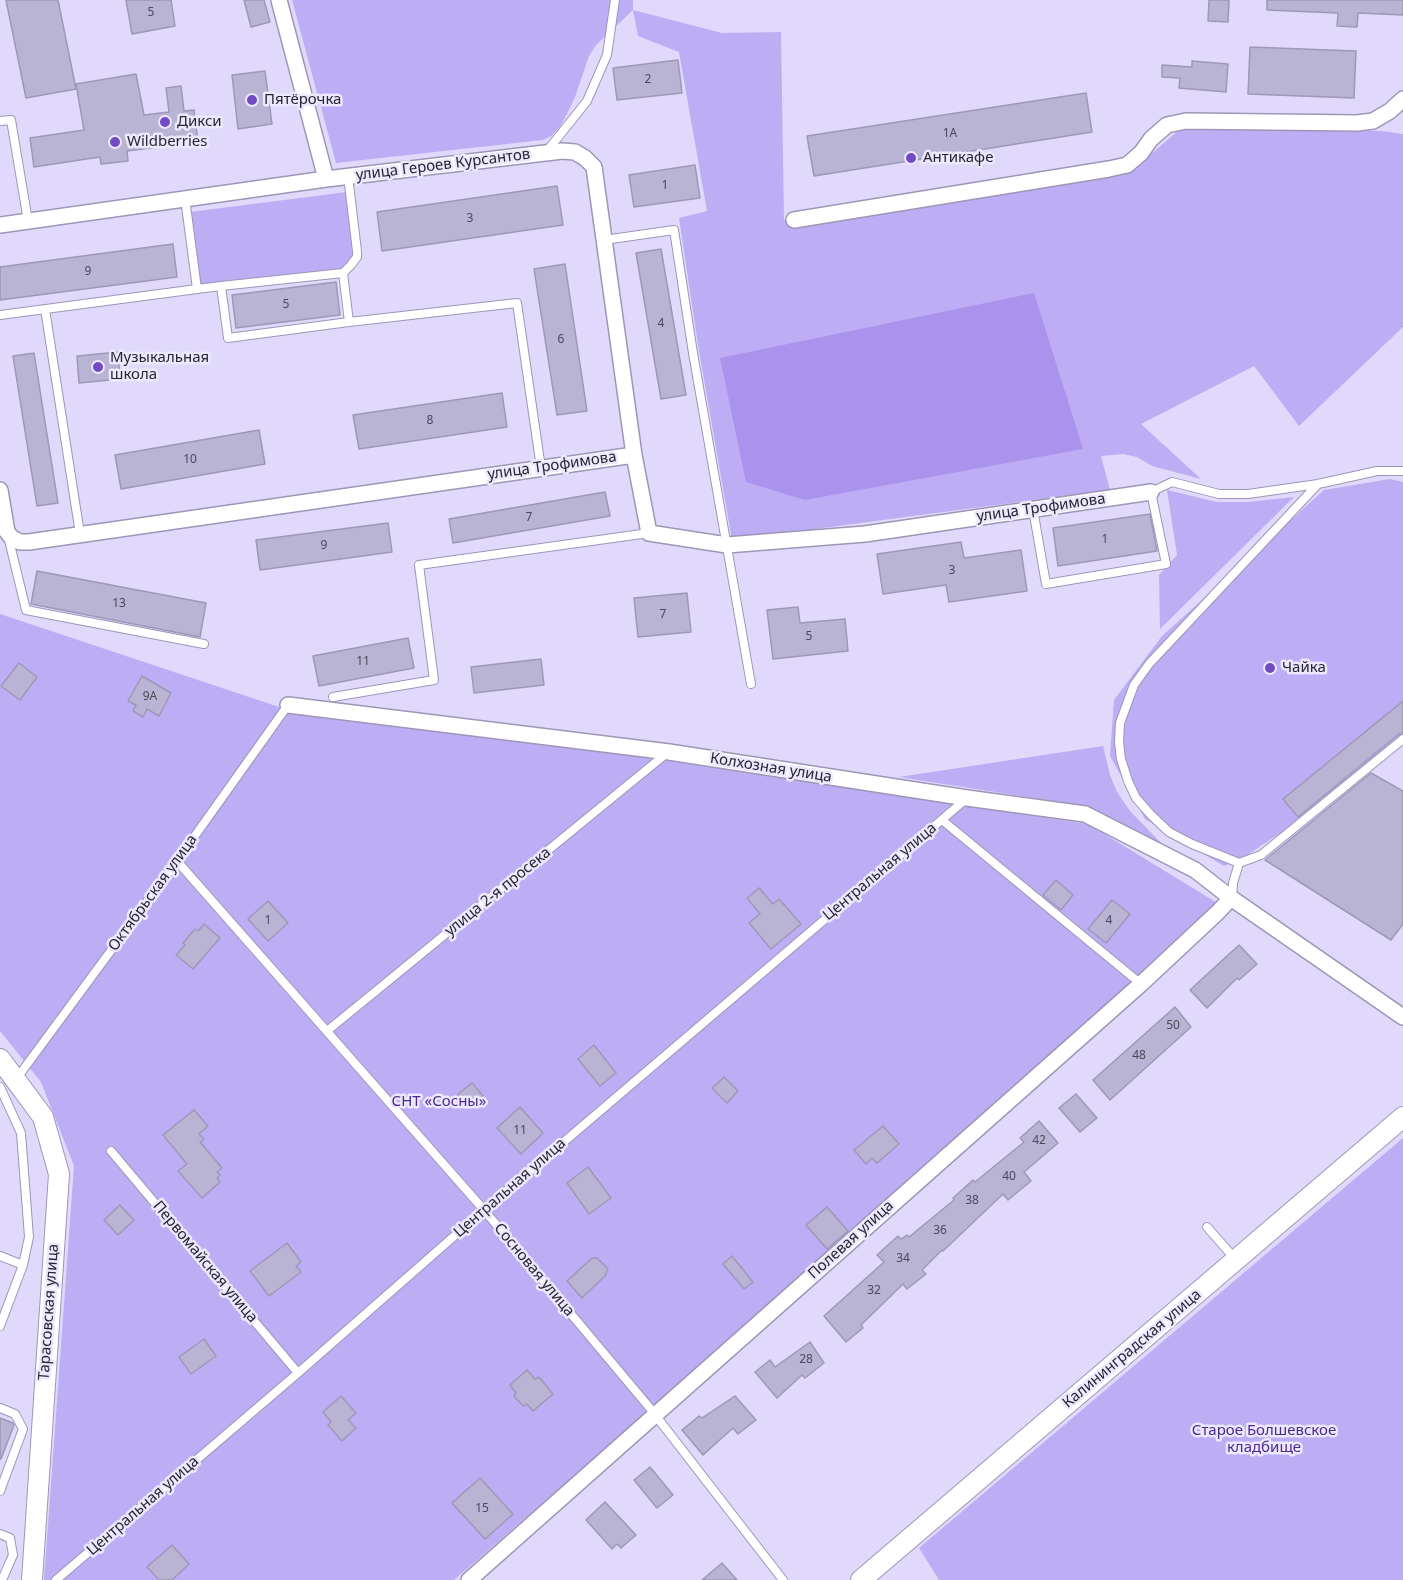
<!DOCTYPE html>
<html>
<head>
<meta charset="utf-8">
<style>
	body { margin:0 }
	canvas { display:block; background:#e0d9fb }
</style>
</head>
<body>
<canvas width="1403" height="1580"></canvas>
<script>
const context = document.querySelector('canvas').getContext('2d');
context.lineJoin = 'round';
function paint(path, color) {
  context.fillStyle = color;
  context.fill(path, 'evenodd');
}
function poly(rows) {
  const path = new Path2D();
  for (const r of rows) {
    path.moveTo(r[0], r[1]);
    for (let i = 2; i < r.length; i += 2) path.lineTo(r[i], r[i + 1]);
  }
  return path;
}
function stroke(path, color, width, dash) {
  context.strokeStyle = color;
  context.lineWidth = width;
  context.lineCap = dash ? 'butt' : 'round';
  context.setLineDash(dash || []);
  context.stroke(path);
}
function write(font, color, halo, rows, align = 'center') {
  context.font = font + ' "Noto Sans",sans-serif';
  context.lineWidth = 5;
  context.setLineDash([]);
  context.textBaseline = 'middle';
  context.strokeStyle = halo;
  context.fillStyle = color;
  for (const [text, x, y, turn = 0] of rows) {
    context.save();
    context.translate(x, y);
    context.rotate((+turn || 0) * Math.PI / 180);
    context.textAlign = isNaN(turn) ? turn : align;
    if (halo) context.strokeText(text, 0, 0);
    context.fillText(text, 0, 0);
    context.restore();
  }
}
paint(poly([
	[292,0,633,0,633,10,722,33,781,32,784,220,794,223,1021,189,1133,170,1181,128,1382,131,1403,134,1403,327,1299,426,1254,366,1141,424,1201,479,1152,466,1137,457,1123,454,1101,456,1110,490,732,540,698,345,679,218,707,211,679,52,638,36,633,10,596,45,589,56,575,97,567,114,559,128,551,136,543,140,336,163],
	[347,192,354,251,354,257,342,270,200,286,190,212],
	[1390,479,1403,482,1403,738,1300,820,1241,859,1224,866,1145,819,1110,756,1114,700,1162,636,1324,490],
	[1167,490,1217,502,1248,502,1294,497,1160,629,1159,575,1177,555],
	[0,614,300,714,435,728,663,760,1088,824,1219,904,1095,1021,454,1580,44,1580,74,1166,41,1082,0,1031],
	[1103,746,1110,775,1117,792,1130,811,1163,845,1085,806,899,777],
	[1403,1138,1403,1580,939,1580,919,1548]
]), '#bdadf5');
paint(poly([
	[1034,293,1083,449,805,500,746,482,720,358]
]), '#a993ec');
const building = poly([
	[6,0,58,0,76,89,26,98,6,0],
	[126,0,171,0,175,26,132,34,126,0],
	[244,0,264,0,270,22,251,27,244,0],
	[1209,0,1229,0,1228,22,1208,21,1209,0],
	[1267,0,1403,0,1403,15,1358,13,1357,27,1337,26,1338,13,1267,10,1267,0],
	[1250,47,1356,51,1354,98,1248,94,1250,47],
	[678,60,682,93,617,100,613,68,678,60],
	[1192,61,1228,64,1226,92,1179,88,1180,78,1162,77,1162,65,1192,67,1192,61],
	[265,71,272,124,238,129,232,75,265,71],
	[136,74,144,115,169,112,166,88,181,86,184,111,194,110,198,142,127,151,128,161,101,164,100,157,34,167,30,138,84,130,76,84,136,74],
	[1086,93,1092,132,814,176,807,136,1086,93],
	[695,165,700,198,634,207,629,175,695,165],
	[557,186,563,225,382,251,377,212,557,186],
	[173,244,177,277,0,300,0,267,173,244],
	[661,249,686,395,661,399,636,253,661,249],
	[565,264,587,411,557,415,534,269,565,264],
	[336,282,340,315,236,328,232,295,336,282],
	[118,352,120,379,79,383,77,356,118,352],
	[34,353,58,503,37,506,13,356,34,353],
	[502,393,507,427,359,449,353,415,502,393],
	[259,430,265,464,121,489,115,455,259,430],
	[605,492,610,516,453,543,449,519,605,492],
	[1150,514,1157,551,1058,566,1053,528,1150,514],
	[388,523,392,552,260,570,256,540,388,523],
	[961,542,964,558,1021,550,1027,591,949,602,946,585,883,594,877,554,961,542],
	[37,571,206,603,200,637,31,604,37,571],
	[687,593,691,632,638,637,634,598,687,593],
	[798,607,800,623,845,619,848,651,773,659,767,610,798,607],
	[408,638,414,668,319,686,313,656,408,638],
	[541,659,544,685,474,693,471,667,541,659],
	[19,663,37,677,20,700,1,686,19,663],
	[142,676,171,693,159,716,147,709,143,717,133,711,136,705,128,701,142,676],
	[1403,701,1403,733,1399,734,1298,817,1283,799,1403,701],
	[1371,773,1403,791,1403,924,1391,940,1265,860,1371,773],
	[1056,880,1073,895,1061,910,1043,895,1056,880],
	[759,888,773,904,779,899,801,924,771,949,749,923,760,914,747,898,759,888],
	[1112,900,1130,914,1106,943,1088,929,1112,900],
	[268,901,288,923,268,941,248,919,268,901],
	[204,924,220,938,193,969,176,955,185,945,183,943,195,929,198,931,204,924],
	[1239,945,1257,964,1239,980,1237,978,1207,1008,1190,990,1239,945],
	[1175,1007,1191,1027,1110,1100,1093,1080,1175,1007],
	[594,1045,616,1073,600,1086,578,1059,594,1045],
	[724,1077,738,1091,727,1103,712,1088,724,1077],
	[472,1083,483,1096,469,1108,458,1094,472,1083],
	[1076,1094,1097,1118,1080,1132,1059,1108,1076,1094],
	[520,1107,543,1133,521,1154,497,1128,520,1107],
	[194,1110,208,1126,199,1134,204,1139,200,1142,222,1168,217,1172,220,1175,217,1178,220,1182,202,1198,178,1171,187,1164,163,1135,194,1110],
	[1039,1121,1058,1143,1024,1172,1031,1181,1008,1200,1003,1194,943,1251,942,1250,922,1270,926,1274,907,1289,903,1284,861,1325,863,1328,846,1342,824,1316,884,1262,877,1255,898,1236,901,1239,907,1235,909,1237,954,1200,953,1198,973,1180,975,1182,1024,1142,1020,1138,1039,1121],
	[883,1126,899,1144,877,1163,872,1158,866,1164,854,1150,883,1126],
	[588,1167,611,1198,589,1214,567,1183,588,1167],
	[120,1205,134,1220,118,1235,104,1220,120,1205],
	[827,1207,848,1231,827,1249,806,1225,827,1207],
	[287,1243,301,1262,296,1266,301,1272,269,1296,250,1271,287,1243],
	[732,1256,753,1282,744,1289,723,1264,732,1256],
	[592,1258,597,1258,608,1269,605,1276,582,1298,567,1281,592,1258],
	[204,1339,216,1356,191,1374,179,1357,204,1339],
	[810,1342,824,1363,805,1378,802,1375,777,1398,755,1372,770,1360,775,1367,810,1342],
	[527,1370,535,1379,539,1377,553,1394,533,1411,527,1404,523,1406,514,1396,516,1393,510,1385,527,1370],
	[341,1396,356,1413,348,1420,356,1428,342,1441,328,1425,331,1422,323,1412,341,1396],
	[735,1396,756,1420,738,1434,733,1428,703,1455,682,1430,699,1416,702,1418,735,1396],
	[0,1418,13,1423,14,1425,1,1459,0,1459,0,1418],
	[650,1467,673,1495,657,1508,634,1480,650,1467],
	[480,1478,513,1514,485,1539,452,1503,480,1478],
	[605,1502,636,1535,621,1548,617,1544,612,1549,586,1520,605,1502],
	[172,1545,189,1564,172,1580,159,1580,147,1567,172,1545],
	[722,1563,737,1580,702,1580,722,1563]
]);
paint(building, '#b9b3d4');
stroke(building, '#9e97b8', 1.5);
const service = poly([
	[0,121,11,120,28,221],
	[547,151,587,101,607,55,615,0],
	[604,240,674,230,693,353,751,684],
	[343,273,351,265,357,257,357,251,348,176],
	[197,289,221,286,343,273,349,322,228,338,221,286],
	[45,309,80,534],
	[0,315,197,289,185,198],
	[349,322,517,303,541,468],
	[1033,509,1046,584,1166,564,1151,492,1172,482,1219,494,1248,494,1318,484,1377,471,1403,471],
	[8,536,26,610,204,644],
	[333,697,434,680,419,565,649,533],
	[942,820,1141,984],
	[177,861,484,1210,649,1407,783,1580],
	[1239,863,1261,855,1403,739],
	[1232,898,1233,883,1239,863,1192,844,1169,832,1151,815,1136,798,1128,781,1121,759,1119,742,1120,723,1134,685,1149,664,1318,484],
	[327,1031,667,753],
	[17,1078,177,861,288,705],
	[0,1087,21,1133,29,1237,23,1265,0,1326],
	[111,1151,298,1373],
	[1207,1227,1236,1260],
	[0,1256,23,1265],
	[0,1408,15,1414,23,1429,0,1491],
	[0,1534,10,1538,13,1555,2,1580],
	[56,1580,298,1373,484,1210,966,799]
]);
const minor = poly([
	[279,0,326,179],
	[794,220,1109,169,1127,165,1141,153,1151,139,1167,125,1186,121,1357,123,1373,121,1390,111,1403,99],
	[0,225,326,179,562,151,575,152,585,158,594,167,634,455],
	[0,490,7,532,12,538,20,542,29,542,634,455,649,533,727,545,865,534,1151,492],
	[288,705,669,752,967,798,1085,814,1195,870,1231,898,1403,1017],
	[469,1580,1141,984,1218,912,1231,898]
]);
const tertiary = poly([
	[0,1059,43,1117,59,1174,32,1580],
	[861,1580,1403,1117]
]);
stroke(service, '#9d96b7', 10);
stroke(minor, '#9d96b7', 18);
stroke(tertiary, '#9d96b7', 22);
stroke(service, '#fff', 8);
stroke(minor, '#fff', 15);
stroke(tertiary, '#fff', 20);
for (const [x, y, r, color] of [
	[252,100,6,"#724ac3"],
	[165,122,6,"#724ac3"],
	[115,142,6,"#724ac3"],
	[911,158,6,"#724ac3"],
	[98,367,6,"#724ac3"],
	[1270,668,6,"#724ac3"]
]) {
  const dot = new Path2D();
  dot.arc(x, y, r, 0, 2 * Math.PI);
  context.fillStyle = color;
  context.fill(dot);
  stroke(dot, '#ece8fd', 2);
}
write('12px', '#4c485a', null, [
	["5",151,13],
	["2",648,80],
	["1А",950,134],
	["1",665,186],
	["3",470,219],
	["9",88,272],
	["5",286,305],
	["4",661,324],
	["6",561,340],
	["8",430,421],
	["10",190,460],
	["7",529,518],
	["1",1105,540],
	["9",324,546],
	["3",952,571],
	["13",119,604],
	["7",663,615],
	["5",809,637],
	["11",363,662],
	["9А",150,697],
	["1",268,921],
	["4",1109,921],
	["50",1173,1026],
	["48",1139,1056],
	["11",520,1131],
	["42",1039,1141],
	["40",1009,1177],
	["38",972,1201],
	["36",940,1231],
	["34",903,1259],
	["32",874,1291],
	["28",806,1360],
	["15",482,1509]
]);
write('15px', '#282532', '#ece8fd', [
	["Пятёрочка",264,100],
	["Дикси",177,122],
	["Wildberries",127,142],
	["Антикафе",923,158],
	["Музыкальная",110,358],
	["школа",110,375],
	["Чайка",1282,668]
], 'left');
write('15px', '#282532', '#ece8fd', [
	["улица Героев Курсантов",443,165,-7],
	["улица Трофимова",552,466,-8],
	["улица Трофимова",1041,508,-8],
	["Колхозная улица",771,768,9],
	["Центральная улица",880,872,-40],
	["улица 2-я просека",498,892,-39],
	["Октябрьская улица",153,893,-54],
	["Центральная улица",510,1188,-41],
	["Полевая улица",851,1240,-42],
	["Первомайская улица",205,1262,50],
	["Сосновая улица",534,1270,50],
	["Тарасовская улица",49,1312,-86],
	["Калининградская улица",1132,1349,-40],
	["Центральная улица",143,1506,-41]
]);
write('15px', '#4d288e', '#ece8fd', [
	["СНТ «Сосны»",439,1102],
	["Старое Болшевское",1264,1431],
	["кладбище",1264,1448]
]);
</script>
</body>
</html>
